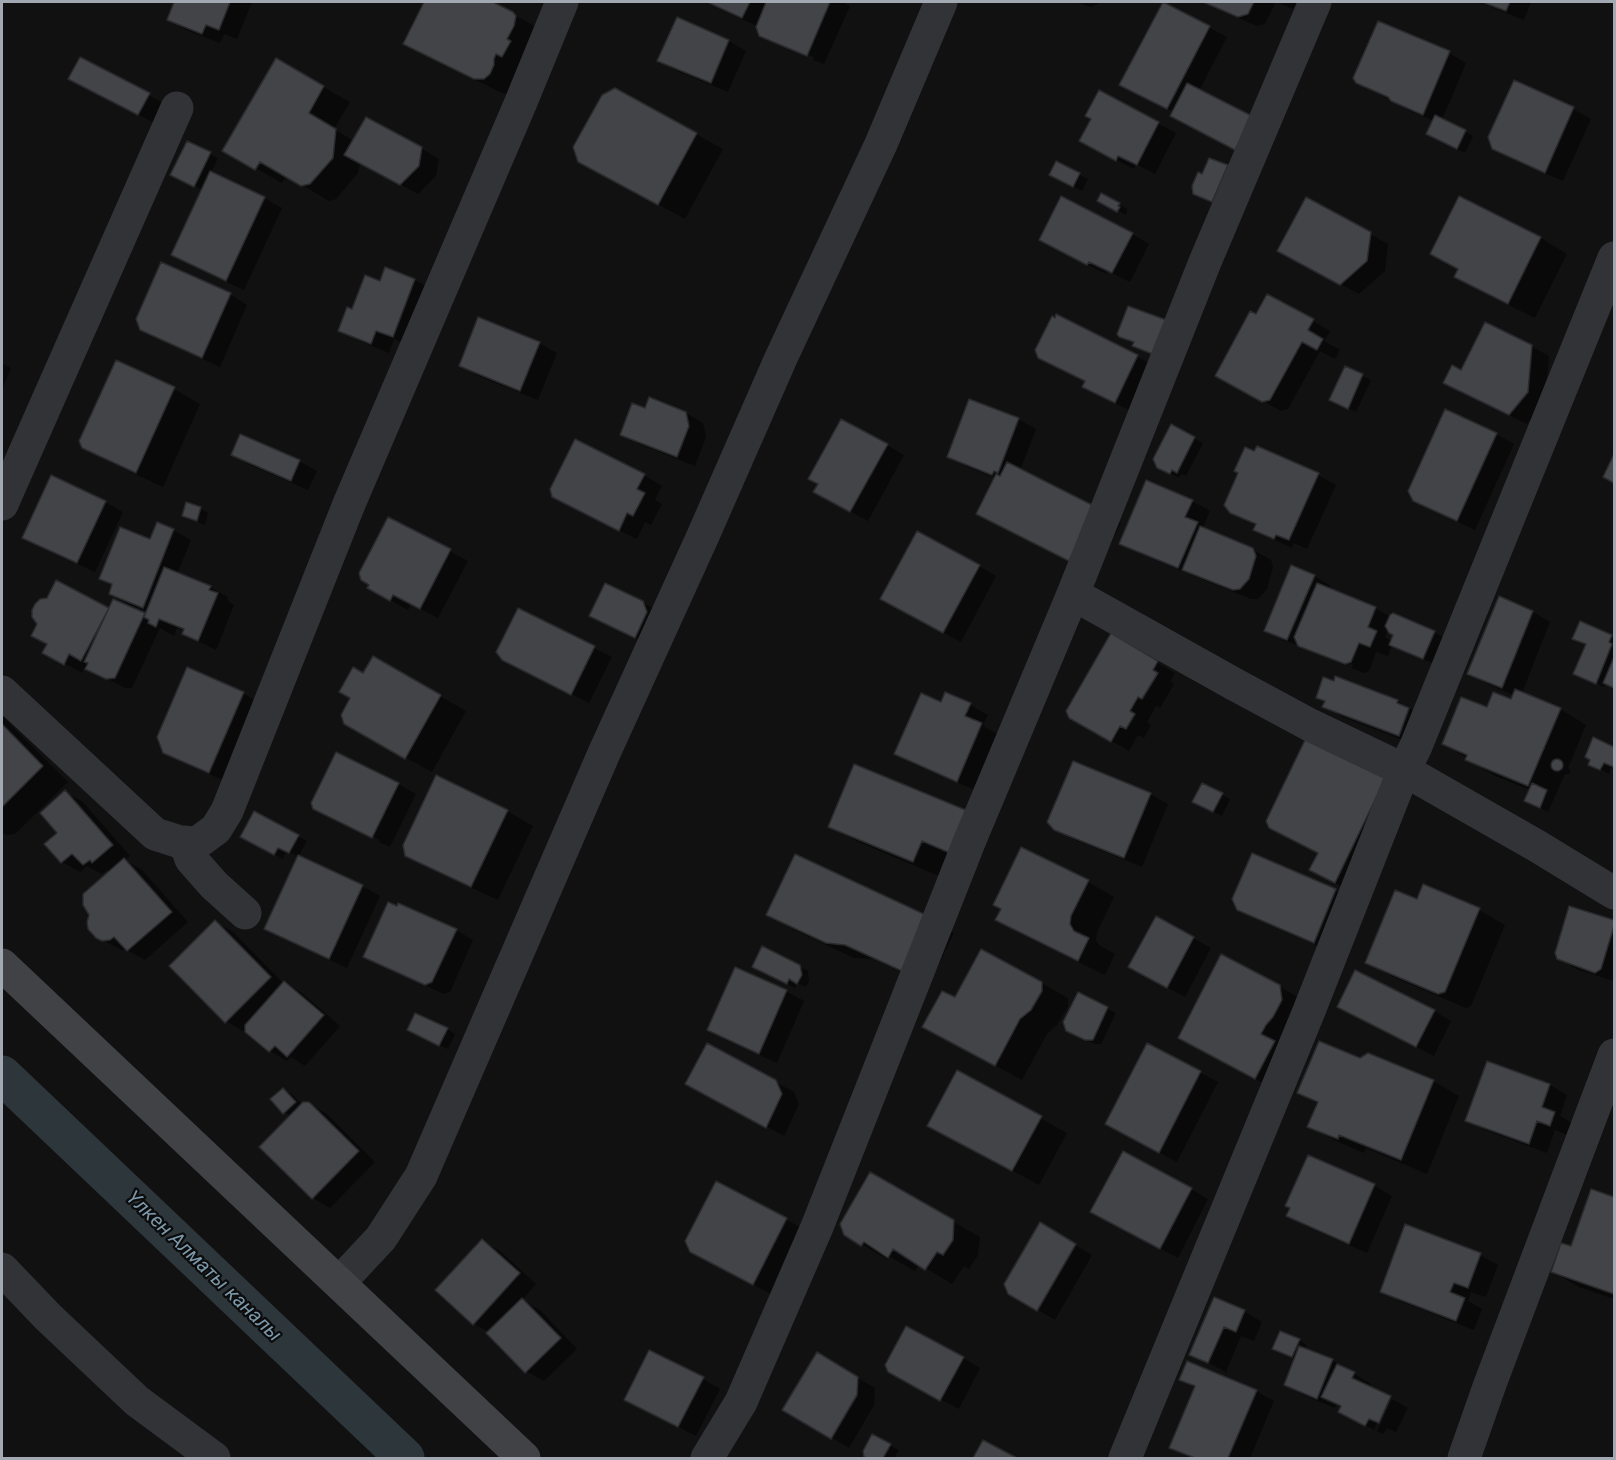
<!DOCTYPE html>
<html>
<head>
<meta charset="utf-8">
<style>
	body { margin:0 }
	#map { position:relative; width:1616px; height:1460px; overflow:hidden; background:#111112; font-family:Roboto,sans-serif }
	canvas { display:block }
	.frame { position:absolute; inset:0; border:3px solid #a3a9b2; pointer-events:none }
</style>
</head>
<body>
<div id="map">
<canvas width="1616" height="1460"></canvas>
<div class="frame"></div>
</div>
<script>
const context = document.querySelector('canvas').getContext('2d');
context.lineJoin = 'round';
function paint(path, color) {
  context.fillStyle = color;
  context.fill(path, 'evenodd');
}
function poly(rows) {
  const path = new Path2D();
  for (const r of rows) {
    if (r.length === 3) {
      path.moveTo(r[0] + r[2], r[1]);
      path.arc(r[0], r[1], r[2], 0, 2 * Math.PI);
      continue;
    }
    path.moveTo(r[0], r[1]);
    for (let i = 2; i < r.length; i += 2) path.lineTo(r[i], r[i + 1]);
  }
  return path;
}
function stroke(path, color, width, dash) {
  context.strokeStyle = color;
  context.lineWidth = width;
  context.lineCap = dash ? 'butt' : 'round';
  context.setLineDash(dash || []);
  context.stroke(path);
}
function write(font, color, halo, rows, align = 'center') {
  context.font = font + ' Roboto,sans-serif';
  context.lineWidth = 4.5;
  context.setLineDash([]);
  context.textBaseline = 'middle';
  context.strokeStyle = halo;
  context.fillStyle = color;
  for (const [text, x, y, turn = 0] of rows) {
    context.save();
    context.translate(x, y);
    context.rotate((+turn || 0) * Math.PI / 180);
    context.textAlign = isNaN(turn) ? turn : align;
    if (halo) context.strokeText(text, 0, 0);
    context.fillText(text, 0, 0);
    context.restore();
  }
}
paint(poly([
	[176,2,252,2,237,39,224,34,220,43,186,30,169,20],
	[426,2,490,2,540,29,511,94,502,93,431,58,405,43],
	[704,2,842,2,850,6,824,64,813,60,814,57,775,41,775,43,760,34,757,26],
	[1076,2,1102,2,1100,3,1091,7],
	[1202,2,1297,2,1293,9,1276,2,1265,24,1257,26],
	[1478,2,1531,2,1524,20],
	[1164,3,1227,37,1199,91,1174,112,1139,94],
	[677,19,729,41,746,51,728,92,677,71,659,61],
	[1449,53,1466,63,1442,120,1473,136,1465,153,1436,139,1434,121,1410,111,1357,82],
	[80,59,167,105,156,124,88,89],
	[276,60,350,102,334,129,354,141,422,149,439,159,436,176,418,194,360,162,358,173,336,199,329,201,287,176,282,183,224,150],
	[1514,82,1573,109,1591,119,1563,181,1512,159,1494,148],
	[615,89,723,149,685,219,606,176],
	[1099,92,1176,133,1155,174,1136,164,1134,169,1099,151,1092,119],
	[210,154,218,158,211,173,264,198,282,208,244,290,190,265,173,255,203,190,180,179],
	[1056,163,1088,179,1082,191,1059,179],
	[1102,195,1127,209,1126,215,1099,200],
	[1459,198,1541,238,1567,254,1535,318,1482,292,1456,277,1459,269],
	[1132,234,1149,244,1130,282,1107,271,1106,274,1058,250],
	[1370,234,1388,244,1385,271,1359,294,1296,260],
	[415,280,432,290,410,346,394,339,389,353,357,340,340,330,353,311,380,283],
	[230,294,247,305,220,367,160,339,142,329],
	[1057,316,1155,366,1133,412,1102,397,1087,382,1039,357],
	[1257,316,1313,321,1330,331,1324,341,1340,350,1335,359,1320,351,1288,409,1281,411,1217,375],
	[539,343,557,353,538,400,478,376,461,366],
	[1531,346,1549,356,1545,402,1527,424,1462,393,1445,383,1462,372],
	[117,362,174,389,200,404,163,487,110,462,83,447],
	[2,363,11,368,2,390],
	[1346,368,1371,380,1356,412,1340,404],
	[646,410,686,413,703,423,706,437,695,466,639,444,622,434],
	[1018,419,1036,429,1020,471,1095,508,1121,523,1095,575,1004,529,978,513,995,478,967,467,949,456],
	[1171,426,1203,443,1186,476,1181,474,1179,478,1158,467],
	[1496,434,1514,444,1475,530,1432,510,1414,500],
	[887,445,904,455,868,521,832,502],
	[1257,448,1318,475,1336,485,1307,549,1294,543,1292,548,1273,539,1255,529,1257,526,1231,512],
	[233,455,299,461,317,471,308,490,250,465],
	[644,475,662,486,655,500,662,504,651,525,645,522,637,539,571,507],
	[1192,501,1210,511,1203,527,1214,533,1252,549,1271,560,1273,567,1267,589,1258,599,1251,599,1196,577,1139,553,1121,543],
	[105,502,123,512,95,572,42,548,24,537],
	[200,508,208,513,205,525,192,520,184,515],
	[389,519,468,561,438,618,411,604,408,610,386,598],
	[173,530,191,540,177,574,210,587,228,597,227,600,234,605,216,650,183,634,185,631,177,628,174,636,160,628,132,688,125,688,85,667,82,673,44,652,48,644,39,623,40,600,110,610,114,601,146,616,148,612,128,604,110,594,113,586,101,579,151,541],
	[979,566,996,576,961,642,899,609],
	[1314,576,1331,586,1330,589,1375,608,1391,617,1434,632,1443,637,1432,663,1392,645,1388,656,1376,652,1369,671,1364,673,1316,654,1352,668,1353,665,1313,650,1313,653,1305,648,1283,640,1266,630],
	[1388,629,1395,635,1392,641,1385,637],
	[1499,598,1533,612,1550,622,1522,693,1560,709,1586,725,1568,768,1571,772,1569,774,1565,774,1548,812,1526,801,1530,790,1493,775,1443,743,1487,709,1512,701,1514,695,1487,684,1469,674],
	[643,603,661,613,653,647,591,616],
	[519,610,612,657,589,703,521,669],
	[1581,623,1614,638,1614,688,1606,683,1604,687,1584,678,1588,645,1574,638],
	[1111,636,1175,673,1170,681,1174,684,1160,708,1156,706,1147,722,1151,725,1144,738,1138,735,1129,751,1070,717],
	[373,658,466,711,432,772,372,739,364,675],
	[243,693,260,703,227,782,182,762,164,752],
	[946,694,970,705,988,715,983,726,999,735,975,790,913,764,896,754,941,704],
	[1318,697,1397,701,1414,711,1416,745,1342,717,1324,706,1326,702],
	[2,716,68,782,15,834,7,835,2,833],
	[1593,739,1614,748,1614,767,1612,766,1609,774,1590,764],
	[1386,778,1361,897,1311,870,1319,854,1270,827],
	[398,784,416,794,390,847,379,842,380,840,329,816,329,817,314,808],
	[65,792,83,802,130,856,125,860,142,870,188,922,145,960,127,950,121,950,97,937,110,872,107,870,102,874,87,866,80,872,62,862,46,844,59,833],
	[1150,794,1168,804,1142,867,1073,839,1055,828],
	[1222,795,1230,799,1222,816,1203,807],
	[507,811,533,826,498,900,433,870,407,855],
	[967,812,993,828,977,867,939,876,856,841,830,826],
	[255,813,307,841,298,857,362,886,380,896,347,968,284,938,266,928,299,857,287,851,283,859,242,837],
	[1252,855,1336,891,1353,901,1332,952,1256,919,1238,909],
	[1088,882,1114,897,1097,932,1096,940,1099,945,1115,954,1105,975,1023,935,997,920,1003,909],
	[1418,901,1479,910,1505,925,1471,1006,1466,1008,1393,977,1366,962],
	[1570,908,1614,922,1614,981,1576,969,1558,958],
	[768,915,927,917,954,933,929,985,873,959,854,958,794,930],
	[1157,918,1211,948,1185,997,1148,977],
	[215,922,233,932,284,984,285,983,302,993,340,1026,305,1066,291,1057,287,1061,270,1051,245,1030,243,1031,226,1021],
	[456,930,473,940,450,992,444,994,383,966,365,956],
	[799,966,808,971,809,981,806,987,797,983,795,988,762,971],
	[735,969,786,991,804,1001,777,1063,726,1040,708,1030],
	[1041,983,1068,998,1068,1007,1057,1025,1047,1034,1022,1080,950,1041,955,999],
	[1279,986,1306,1002,1281,1093,1180,1038],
	[1079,994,1116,1013,1101,1044,1095,1044,1077,1035],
	[1434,1011,1451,1021,1434,1056,1356,1016],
	[447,1029,455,1034,448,1049,417,1034],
	[1148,1045,1218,1082,1177,1162,1124,1134],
	[1360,1060,1433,1081,1459,1096,1427,1174,1366,1148,1364,1153,1336,1141,1309,1126,1318,1104,1299,1093],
	[1488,1063,1550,1085,1567,1095,1560,1116,1572,1123,1568,1135,1555,1130,1547,1153,1485,1130,1467,1120],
	[957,1072,1067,1133,1039,1185,955,1140],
	[775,1082,794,1092,799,1104,784,1136,704,1093],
	[283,1090,292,1094,302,1105,309,1104,327,1114,375,1162,330,1208,313,1198,291,1116,284,1112],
	[1308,1157,1375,1186,1392,1196,1367,1253,1305,1226,1288,1215],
	[870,1174,980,1237,978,1255,969,1269,964,1266,952,1284,919,1264,915,1271,890,1257,888,1260,845,1234],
	[716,1183,804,1229,771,1294,709,1261],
	[1191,1189,1208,1199,1178,1258,1110,1222],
	[1592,1191,1614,1198,1614,1299,1579,1287,1553,1272,1572,1248],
	[1040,1224,1092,1255,1055,1320,1009,1293],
	[1406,1226,1480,1255,1498,1265,1486,1297,1471,1292,1468,1301,1482,1309,1474,1330,1399,1301,1381,1291],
	[482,1241,500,1251,536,1284,522,1300,540,1310,577,1349,544,1381,526,1371,489,1332,474,1324],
	[1215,1299,1245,1312,1262,1322,1254,1341,1241,1336,1226,1372,1191,1354],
	[1299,1340,1307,1345,1305,1350,1332,1360,1371,1384,1370,1388,1389,1397,1374,1430,1377,1431,1392,1399,1408,1408,1396,1432,1387,1428,1383,1434,1358,1422,1342,1408,1336,1405,1335,1408,1303,1395,1285,1385,1296,1359,1274,1349],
	[817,1354,875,1388,874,1405,849,1448,784,1409],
	[963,1358,980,1368,959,1409,907,1382],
	[703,1379,720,1389,696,1436,643,1409],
	[1181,1380,1256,1391,1274,1401,1250,1458,1191,1458,1171,1447,1195,1388],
	[873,1436,899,1450,894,1458,870,1458,865,1456],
	[983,1442,1014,1458,975,1458]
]), '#0007');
stroke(poly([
	[2,1075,405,1458]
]), '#2d363b', 39);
const building = poly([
	[174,2,230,2,219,30,206,25,202,34,167,20,174,2],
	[424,2,493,2,513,12,516,16,514,26,507,39,511,41,502,57,496,54,494,59,494,65,490,74,484,79,474,79,403,44,424,2],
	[707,2,750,2,742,18,707,2],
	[766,2,830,2,807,56,759,36,756,27,766,2],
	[1163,2,1210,26,1167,109,1119,85,1163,2],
	[1203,2,1254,2,1248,14,1238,17,1203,2],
	[1482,2,1510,2,1506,11,1482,2],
	[677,17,729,40,711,83,657,61,677,17],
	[1378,21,1450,51,1423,115,1391,101,1388,97,1356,83,1353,78,1378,21],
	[80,57,150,93,138,115,68,79,80,57],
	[276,58,324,86,309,113,336,129,333,158,310,184,301,186,260,162,255,170,222,151,276,58],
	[1514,80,1574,107,1545,173,1492,149,1488,137,1514,80],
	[1187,83,1252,116,1235,150,1170,116,1187,83],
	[615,88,697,133,658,205,578,162,573,147,602,95,615,88],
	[1099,90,1159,122,1137,165,1118,156,1116,161,1079,141,1091,119,1085,116,1099,90],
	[1435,115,1466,130,1457,149,1426,134,1435,115],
	[366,117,422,147,419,166,400,185,344,155,366,117],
	[187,141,211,152,194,187,170,175,187,141],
	[1209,158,1228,165,1212,202,1193,194,1192,186,1198,172,1202,174,1209,158],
	[1056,161,1080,173,1073,187,1049,175,1056,161],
	[210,171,265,197,226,281,171,255,210,171],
	[1101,193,1120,203,1118,206,1120,207,1117,212,1097,201,1101,193],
	[1061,196,1133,233,1112,273,1089,262,1087,265,1039,240,1061,196],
	[1459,196,1541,237,1508,304,1454,277,1458,269,1430,254,1459,196],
	[1306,197,1371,232,1367,261,1340,285,1277,251,1306,197],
	[161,262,231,293,202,358,140,330,136,319,161,262],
	[385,267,415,279,393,337,376,331,371,344,338,331,347,307,352,309,365,275,380,281,385,267],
	[1267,294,1314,319,1308,330,1323,339,1317,350,1302,342,1270,400,1262,402,1215,376,1250,311,1256,314,1267,294],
	[1128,306,1169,321,1155,355,1132,346,1134,342,1119,337,1117,334,1128,306],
	[1056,314,1138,355,1115,403,1082,387,1085,381,1038,358,1035,350,1052,316,1055,318,1056,314],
	[478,317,540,342,520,391,459,366,478,317],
	[1485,322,1532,345,1528,392,1509,415,1443,383,1452,365,1461,370,1485,322],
	[116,360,175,387,136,473,82,448,79,441,116,360],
	[1345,366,1363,374,1348,409,1329,400,1345,366],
	[649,397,686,412,689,426,677,457,620,435,632,403,645,408,649,397],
	[969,399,1019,418,998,473,994,471,992,475,947,457,969,399],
	[1445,409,1497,433,1457,521,1413,501,1408,491,1445,409],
	[841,419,888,444,850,512,813,492,818,484,808,479,841,419],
	[1171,424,1195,437,1177,473,1172,470,1170,474,1157,468,1153,459,1171,424],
	[240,434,300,460,291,481,231,455,240,434],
	[575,439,645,474,637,489,645,493,633,516,627,513,619,531,552,497,550,489,575,439],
	[1257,446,1319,473,1289,540,1276,535,1274,539,1253,530,1256,524,1230,513,1224,505,1238,473,1234,471,1245,447,1254,451,1257,446],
	[1614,454,1614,483,1603,477,1614,454],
	[1007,462,1096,507,1069,561,976,514,996,474,1000,476,1007,462],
	[51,475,106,501,77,563,22,538,51,475],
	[1146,480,1193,500,1185,517,1198,522,1178,568,1119,544,1146,480],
	[186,502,201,507,197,521,182,516,186,502],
	[388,517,451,549,420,609,393,595,390,601,367,588,369,585,361,580,359,573,388,517],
	[157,522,174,529,143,608,109,594,112,584,99,579,120,527,150,539,157,522],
	[1200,526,1253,548,1256,556,1249,579,1240,589,1233,590,1182,570,1200,526],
	[917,531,980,565,943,633,880,599,917,531],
	[1291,565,1315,575,1287,640,1264,631,1291,565],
	[164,567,211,586,209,590,218,593,198,641,182,634,184,629,159,619,156,627,148,623,149,620,144,617,164,567],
	[56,580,109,608,81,661,69,654,64,665,42,653,47,644,31,636,37,624,32,617,32,610,35,604,40,599,47,598,56,580],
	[605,583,643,601,647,612,635,638,589,616,605,583],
	[1317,583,1376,607,1368,627,1377,631,1370,647,1359,643,1351,662,1345,664,1298,646,1294,637,1317,583],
	[1499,596,1533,611,1502,688,1467,674,1499,596],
	[113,599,145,613,115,678,106,679,85,669,88,663,84,662,113,599],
	[518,608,595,646,571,695,502,660,496,652,518,608],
	[1393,613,1435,631,1423,659,1389,645,1393,635,1389,633,1385,626,1390,615,1393,613],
	[1580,621,1612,635,1609,642,1612,644,1596,684,1573,674,1586,644,1572,639,1580,621],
	[1111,633,1158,661,1153,670,1158,673,1142,699,1138,697,1130,711,1135,714,1126,729,1120,726,1111,742,1069,718,1066,711,1111,633],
	[373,656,441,695,405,759,344,724,341,715,350,698,339,692,353,667,363,673,373,656],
	[1614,657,1614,688,1603,683,1614,657],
	[187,667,244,692,209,773,163,753,157,737,187,667],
	[1335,676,1398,700,1397,703,1409,708,1399,736,1322,707,1325,701,1316,698,1323,677,1334,681,1335,676],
	[1515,689,1561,708,1528,786,1465,760,1467,755,1442,744,1461,697,1487,707,1493,692,1511,699,1515,689],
	[945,692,971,703,965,716,982,723,957,782,894,754,921,693,941,702,945,692],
	[2,724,43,766,2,807,2,724],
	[1593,737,1614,747,1614,767,1604,763,1600,770,1588,765,1590,760,1585,757,1593,737],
	[1306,738,1386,777,1335,883,1309,870,1318,853,1269,828,1266,821,1306,738],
	[336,752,399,783,372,838,313,809,311,803,336,752],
	[1557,765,6],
	[1073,761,1151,793,1124,858,1054,830,1047,822,1073,761],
	[854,764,968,811,950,853,922,841,913,862,828,827,854,764],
	[436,775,508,810,471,887,405,856,403,845,436,775],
	[1202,783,1223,793,1213,812,1192,802,1202,783],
	[1532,783,1547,790,1540,808,1524,801,1532,783],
	[65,790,113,845,92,863,90,860,83,865,72,854,61,863,44,844,57,833,40,813,65,790],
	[254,811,299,835,289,853,278,848,274,855,240,837,254,811],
	[1021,847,1089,880,1071,916,1070,924,1074,931,1089,938,1078,961,995,920,1001,909,993,905,1021,847],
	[1252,853,1336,889,1314,943,1237,910,1232,899,1252,853],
	[795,854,928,916,902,971,845,945,826,943,766,915,795,854],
	[298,855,363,885,329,959,264,929,298,855],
	[124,858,172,912,127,951,114,937,110,940,102,941,96,938,88,929,87,922,89,915,83,905,83,894,124,858],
	[1423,884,1480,908,1445,992,1438,994,1365,963,1395,890,1417,899,1423,884],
	[388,902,397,906,398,903,457,929,432,982,425,985,363,957,388,902],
	[1569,906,1614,920,1614,926,1601,969,1595,973,1557,959,1555,953,1569,906],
	[1156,916,1194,937,1167,988,1128,967,1156,916],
	[215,920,271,977,225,1023,169,966,215,920],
	[762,946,800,965,802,975,797,984,789,979,787,984,752,967,762,946],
	[981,949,1042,982,1042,991,1031,1010,1020,1019,995,1066,922,1027,942,991,955,997,981,949],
	[1221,954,1280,985,1282,1000,1273,1017,1266,1025,1261,1034,1275,1041,1255,1079,1178,1038,1221,954],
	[735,967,787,990,759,1054,707,1030,735,967],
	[1355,970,1435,1010,1416,1047,1337,1007,1355,970],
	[284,981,324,1015,287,1057,275,1046,269,1052,245,1032,245,1025,284,981],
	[1078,992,1108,1007,1093,1040,1085,1040,1066,1031,1063,1022,1078,992],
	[415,1013,448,1028,439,1046,407,1030,415,1013],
	[1319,1041,1360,1058,1368,1053,1434,1080,1401,1160,1339,1135,1338,1139,1307,1127,1318,1102,1297,1093,1319,1041],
	[707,1043,776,1080,782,1094,766,1128,685,1084,707,1043],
	[1147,1043,1201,1071,1159,1153,1105,1124,1147,1043],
	[1487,1061,1550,1084,1542,1107,1555,1112,1550,1126,1537,1121,1529,1144,1465,1121,1487,1061],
	[957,1070,1042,1116,1012,1171,927,1126,957,1070],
	[283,1088,296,1102,283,1114,270,1099,283,1088],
	[303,1102,309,1102,359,1151,312,1199,259,1147,303,1102],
	[1123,1151,1192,1188,1160,1249,1090,1212,1123,1151],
	[1308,1155,1375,1184,1349,1244,1286,1216,1290,1208,1285,1206,1308,1155],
	[870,1172,954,1220,953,1240,943,1255,937,1252,925,1270,893,1249,888,1258,864,1242,861,1246,844,1235,840,1224,870,1172],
	[716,1181,787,1218,753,1285,690,1252,685,1241,716,1181],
	[1591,1189,1614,1197,1614,1294,1551,1272,1561,1243,1571,1246,1591,1189],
	[1040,1222,1076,1244,1037,1311,1008,1294,1004,1284,1040,1222],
	[1405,1224,1481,1253,1468,1288,1454,1283,1450,1292,1465,1298,1456,1321,1380,1292,1405,1224],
	[482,1239,520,1273,473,1325,435,1290,482,1239],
	[1214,1297,1245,1310,1236,1332,1224,1327,1208,1363,1189,1355,1214,1297],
	[522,1298,561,1338,525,1373,486,1333,522,1298],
	[906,1326,964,1357,940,1401,888,1372,885,1365,906,1326],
	[1280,1331,1300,1339,1292,1357,1272,1349,1280,1331],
	[1299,1346,1333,1359,1317,1399,1284,1385,1299,1346],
	[649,1350,704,1377,678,1427,624,1400,649,1350],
	[817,1352,858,1377,857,1395,831,1439,782,1410,817,1352],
	[1187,1361,1257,1390,1228,1458,1195,1458,1169,1448,1195,1386,1179,1380,1187,1361],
	[1337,1364,1355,1372,1352,1378,1391,1396,1379,1423,1369,1419,1365,1426,1338,1412,1341,1406,1321,1397,1337,1364],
	[872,1434,891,1444,883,1458,867,1458,864,1457,863,1451,872,1434],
	[983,1440,1017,1458,973,1458,983,1440]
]);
paint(building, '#424448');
stroke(building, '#2b2b2e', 1.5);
stroke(poly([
	[2,504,177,108],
	[1073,594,1234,684,1310,725,1404,770,1537,846,1614,893],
	[2,692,155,834,180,842,197,843,216,829,227,811,349,504,521,102,562,2],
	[185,842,191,859,214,885,245,913],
	[2,1269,48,1317,137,1401,214,1458],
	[339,1283,381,1238,421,1176,605,751,702,538,781,358,881,144,941,2],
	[707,1458,741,1402,817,1227,970,840,1073,594,1205,262,1315,2],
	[1125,1458,1309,1011,1404,770,1416,746,1614,258],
	[1464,1458,1490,1384,1614,1055]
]), '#323337', 33);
stroke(poly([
	[2,965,524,1458]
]), '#404246', 33);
write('italic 20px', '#7c99ab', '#0c0c0d', [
	["Үлкен Алматы каналы",203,1267,44]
]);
</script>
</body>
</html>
